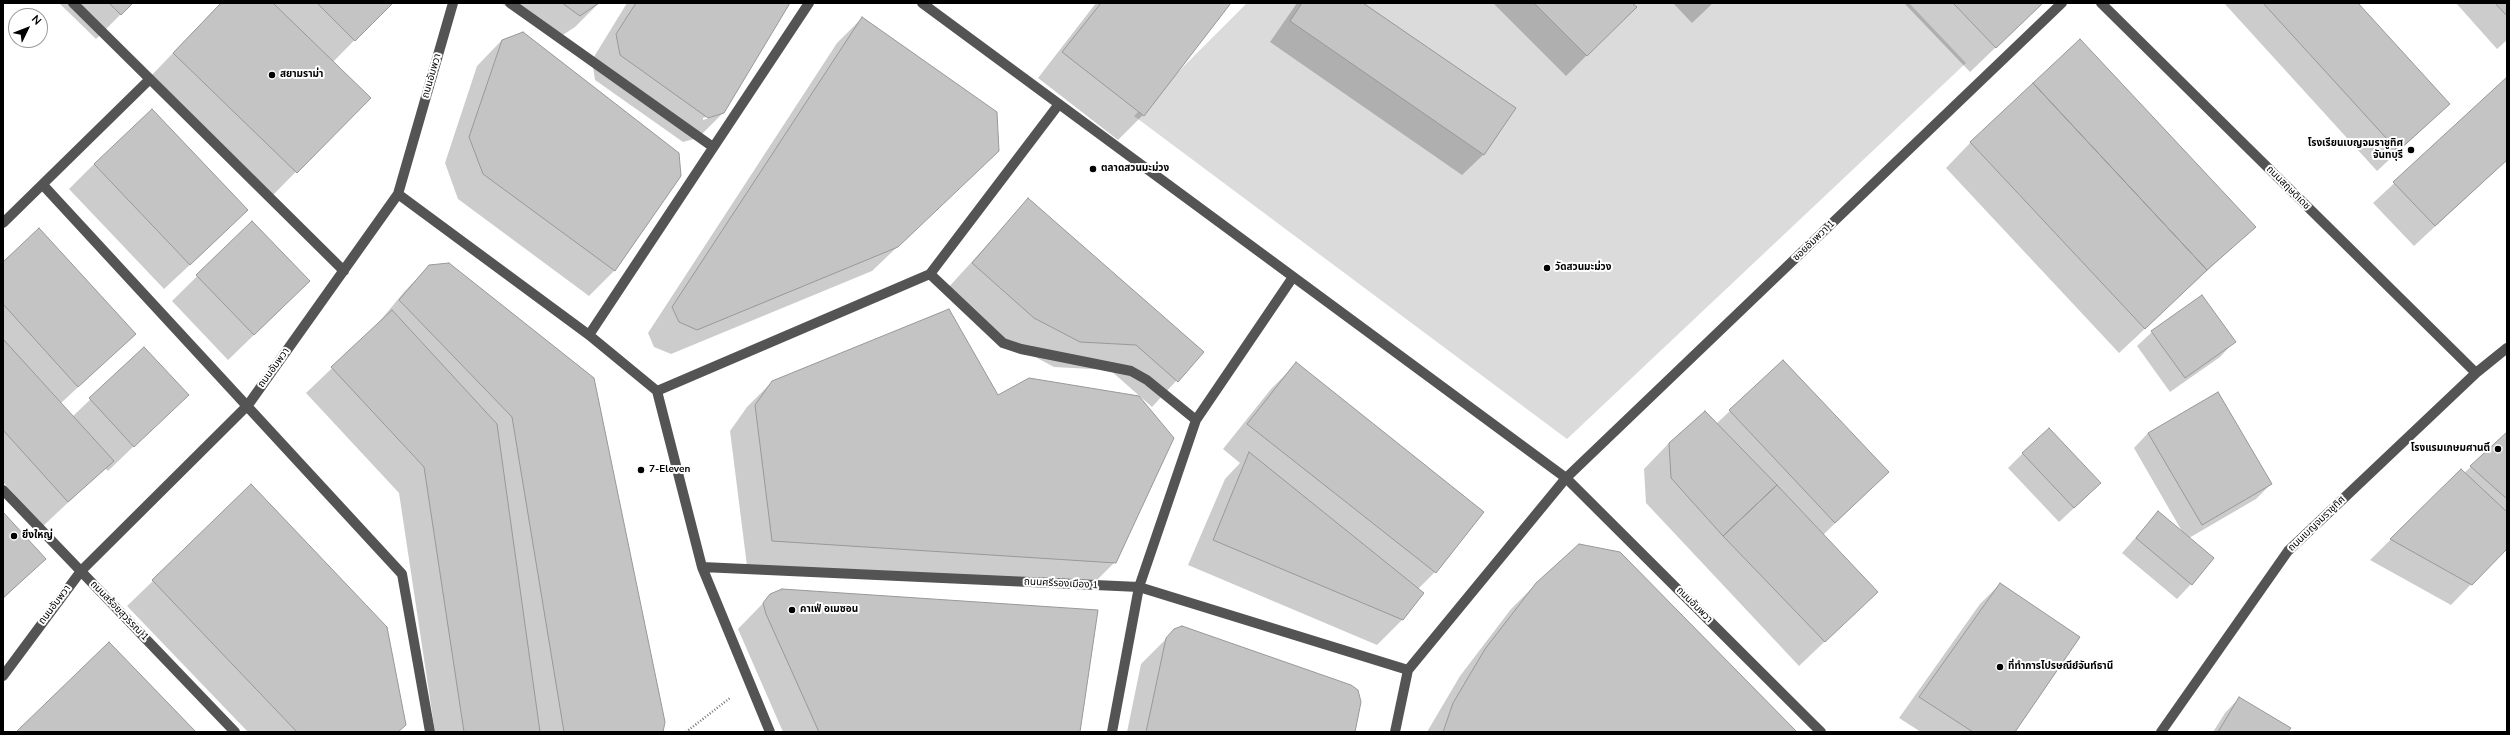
<!DOCTYPE html>
<html>
<head>
<meta charset="utf-8">
<style>
	body { margin:0 }
	#map { position:relative; width:2510px; height:735px; overflow:hidden; background:#fff; font-family:"Nunito Sans",sans-serif }
	canvas { display:block }
	.frame { position:absolute; inset:0; border:4px solid #000; pointer-events:none }
	.north { position:absolute; left:8px; top:8px; width:40px; height:40px; box-sizing:border-box; background:#fff; border:1px solid #999; border-radius:50%; rotate:47deg; font-size:11px; font-weight:700; line-height:16px; text-align:center; color:#000 }
	.north::after { content:''; display:block; margin:auto; width:14px; height:18px; background:#000; clip-path:polygon(50% 0,100% 100%,50% 72%,0 100%) }
</style>
</head>
<body>
<div id="map">
<canvas width="2510" height="735"></canvas>
<div class="frame"></div>
<div class="north">N</div>
</div>
<script>
const context = document.querySelector('canvas').getContext('2d');
context.lineJoin = 'round';
function paint(path, color) {
  context.fillStyle = color;
  context.fill(path, 'evenodd');
}
function poly(rows) {
  const path = new Path2D();
  for (const r of rows) {
    path.moveTo(r[0], r[1]);
    for (let i = 2; i < r.length; i += 2) path.lineTo(r[i], r[i + 1]);
  }
  return path;
}
function stroke(path, color, width, dash) {
  context.strokeStyle = color;
  context.lineWidth = width;
  context.lineCap = dash ? 'butt' : 'round';
  context.setLineDash(dash || []);
  context.stroke(path);
}
function write(font, color, halo, rows, align = 'center') {
  context.font = font + ' "Nunito Sans","Noto Sans Thai",sans-serif';
  context.lineWidth = 4;
  context.setLineDash([]);
  context.textBaseline = 'middle';
  context.strokeStyle = halo;
  context.fillStyle = color;
  for (const [text, x, y, turn = 0] of rows) {
    context.save();
    context.translate(x, y);
    context.rotate((+turn || 0) * Math.PI / 180);
    context.textAlign = isNaN(turn) ? turn : align;
    if (halo) context.strokeText(text, 0, 0);
    context.fillText(text, 0, 0);
    context.restore();
  }
}
paint(poly([
	[1247,3,1909,3,1966,63,1567,439,1134,116]
]), '#dbdbdb');
paint(poly([
	[59,3,132,3,96,39],
	[221,3,391,3,333,62,369,98,271,197,149,78],
	[501,3,599,3,575,27,555,40],
	[627,3,788,3,723,113,698,138,683,142,595,80,592,60],
	[712,115,712,117,703,120,703,118],
	[1096,3,1230,3,1143,115,1118,140,1038,78],
	[1297,3,1361,3,1515,109,1483,155,1462,175,1270,42],
	[1493,3,1631,3,1635,7,1566,76],
	[1673,3,1713,3,1692,23],
	[1904,3,2042,3,1970,72],
	[2224,3,2357,3,2428,124,2377,171],
	[2456,3,2507,3,2507,40,2497,49],
	[862,18,972,176,872,271,671,354,654,347,648,333,837,43],
	[502,40,680,175,614,271,589,296,458,199,445,163,477,66],
	[2507,78,2507,160,2414,246,2373,203],
	[1971,142,2254,227,2119,353,1946,168],
	[94,164,222,235,164,289,69,189],
	[1028,200,1203,352,1152,407,1110,370,1054,367,1009,343,947,289],
	[252,222,284,306,228,360,172,301],
	[3,263,135,334,60,404,72,417,144,348,187,395,108,471,105,468,43,526,3,482],
	[449,264,662,732,435,732,399,493,306,393,375,327,404,292,429,266],
	[2152,332,2234,342,2220,357,2170,392,2137,346],
	[1783,361,1888,472,1823,535,1877,592,1799,666,1646,503,1644,469,1669,443,1716,424],
	[1296,364,1483,512,1435,572,1418,589,1423,593,1402,620,1377,645,1188,565,1225,479,1240,463,1223,449,1271,389],
	[772,382,997,397,1115,562,1090,587,747,566,730,431,747,407],
	[2148,433,2271,484,2256,499,2189,538,2191,584,2177,599,2122,553,2158,512,2183,533,2134,448],
	[2507,434,2507,547,2451,605,2370,560,2461,470,2464,473],
	[2023,453,2085,498,2059,522,2008,468],
	[251,486,397,732,248,732,127,606],
	[3,513,45,559,3,599],
	[1536,584,1795,732,1427,732,1460,676,1511,609],
	[2000,584,2014,732,1921,732,1899,718,1980,604],
	[771,595,1079,732,783,732,738,629],
	[1175,630,1354,732,1127,732,1141,664],
	[2239,698,2287,732,2213,732,2225,713]
]), '#0003');
const building = poly([
	[109,3,133,3,121,15,109,3],
	[221,3,273,3,371,98,297,173,173,53,221,3],
	[317,3,393,3,355,41,317,3],
	[562,3,599,3,580,16,562,3],
	[636,3,790,3,724,113,708,118,620,55,616,34,636,3],
	[1101,3,1231,3,1144,116,1062,52,1101,3],
	[1302,3,1363,3,1516,108,1484,155,1290,21,1302,3],
	[1534,3,1632,3,1637,7,1587,56,1534,3],
	[1953,3,2043,3,1996,48,1953,3],
	[2263,3,2358,3,2450,104,2398,151,2263,3],
	[2495,3,2507,3,2507,16,2495,3],
	[862,17,997,112,999,151,898,247,697,330,679,322,672,307,862,17],
	[523,32,679,153,681,176,615,271,483,174,469,137,502,40,523,32],
	[2080,39,2256,227,2207,270,2033,83,2080,39],
	[2507,77,2507,160,2435,226,2393,182,2507,77],
	[2033,83,2207,270,2145,329,1970,142,2033,83],
	[152,109,248,210,190,265,94,164,152,109],
	[1028,198,1204,352,1178,382,1136,345,1080,342,1034,318,972,263,1028,198],
	[252,221,310,281,254,335,196,275,252,221],
	[39,228,136,334,78,387,3,304,3,262,39,228],
	[449,263,594,378,665,722,663,732,564,732,512,417,399,300,429,265,449,263],
	[2202,295,2236,342,2185,378,2151,331,2202,295],
	[949,309,998,395,1029,378,1139,396,1174,438,1116,563,772,541,755,405,772,381,949,309],
	[392,310,497,424,540,732,464,732,424,467,331,367,392,310],
	[3,339,114,461,68,502,3,430,3,339],
	[144,347,189,395,134,447,89,398,144,347],
	[1783,360,1889,472,1835,523,1729,410,1783,360],
	[1296,362,1484,512,1436,573,1247,424,1296,362],
	[2218,392,2272,484,2202,525,2148,433,2218,392],
	[1705,411,1777,485,1723,536,1671,478,1669,443,1705,411],
	[2049,428,2101,483,2074,508,2022,453,2049,428],
	[2507,432,2507,499,2470,466,2507,432],
	[1249,452,1424,593,1403,620,1213,540,1249,452],
	[2461,469,2507,512,2507,549,2472,585,2390,539,2461,469],
	[251,484,387,627,406,725,398,732,297,732,152,580,251,484],
	[1777,485,1878,592,1825,642,1723,536,1777,485],
	[2158,511,2214,558,2192,585,2136,538,2158,511],
	[3,512,46,559,3,598,3,512],
	[1579,544,1620,552,1797,732,1443,732,1453,703,1485,649,1536,583,1579,544],
	[2000,583,2080,637,2015,732,1973,732,1919,697,2000,583],
	[782,589,1098,610,1080,732,819,732,766,614,763,603,770,594,782,589],
	[1182,626,1351,685,1358,690,1361,702,1355,732,1146,732,1166,638,1174,629,1182,626],
	[109,642,196,732,16,732,109,642],
	[2239,697,2291,728,2288,732,2218,732,2239,697]
]);
paint(building, '#c4c4c4');
stroke(building, '#989898', 1);
stroke(poly([
	[686,732,730,698]
]), '#767676', 2.5, [1, 2]);
stroke(poly([
	[73,3,344,271],
	[510,3,713,147],
	[922,3,1566,478,1821,732],
	[2101,3,2476,373],
	[43,185,402,574,430,732],
	[398,194,589,335,657,391,702,567,770,732],
	[3,223,150,79],
	[930,274,1003,343,1021,349,1131,371,1147,380,1196,420],
	[589,335,809,3],
	[657,391,930,274,1059,104],
	[3,490,235,732],
	[702,567,1139,587,1408,670],
	[3,676,81,571,248,405,398,194,453,3],
	[1112,732,1139,587,1196,420,1293,277],
	[1395,732,1408,670,1566,478,2062,3],
	[2161,732,2288,551,2476,373,2507,348]
]), '#545454', 10);
for (const [x, y, r, color] of [
	[272,75,4,"#000"],
	[2411,150,4,"#000"],
	[1093,169,4,"#000"],
	[1547,268,4,"#000"],
	[2498,449,4,"#000"],
	[641,470,4,"#000"],
	[14,536,4,"#000"],
	[792,610,4,"#000"],
	[2000,667,4,"#000"]
]) {
  const dot = new Path2D();
  dot.arc(x, y, r, 0, 2 * Math.PI);
  context.fillStyle = color;
  context.fill(dot);
  stroke(dot, '#fff', 1.5);
}
write('bold 10px', '#000', '#fff', [
	["สยามราม่า",280,75],
	["โรงเรียนเบญจมราชูทิศ",2403,144,"right"],
	["จันทบุรี",2403,156,"right"],
	["ตลาดสวนมะม่วง",1101,169],
	["วัดสวนมะม่วง",1555,268],
	["โรงแรมเกษมศานติ์",2490,449,"right"],
	["7-Eleven",649,470],
	["ยิ่งใหญ่",22,536],
	["คาเฟ่ อเมซอน",800,610],
	["ที่ทำการไปรษณีย์จันท์ธานี",2008,667]
], 'left');
write('10px', '#000', '#fff', [
	["ถนนอัมพวา",432,76,-74],
	["ถนนสฤษดิเดช",2288,188,45],
	["ซอยอัมพวา 1",1814,241,-44],
	["ถนนอัมพวา",274,368,-54],
	["ถนนเบญจมราชูทิศ",2317,524,-44],
	["ถนนศรีรองเมือง 1",1061,584,3],
	["ถนนอัมพวา",55,605,-53],
	["ถนนอัมพวา",1694,605,45],
	["ถนนสร้อยสุวรรณ 1",119,611,46]
]);
</script>
</body>
</html>
